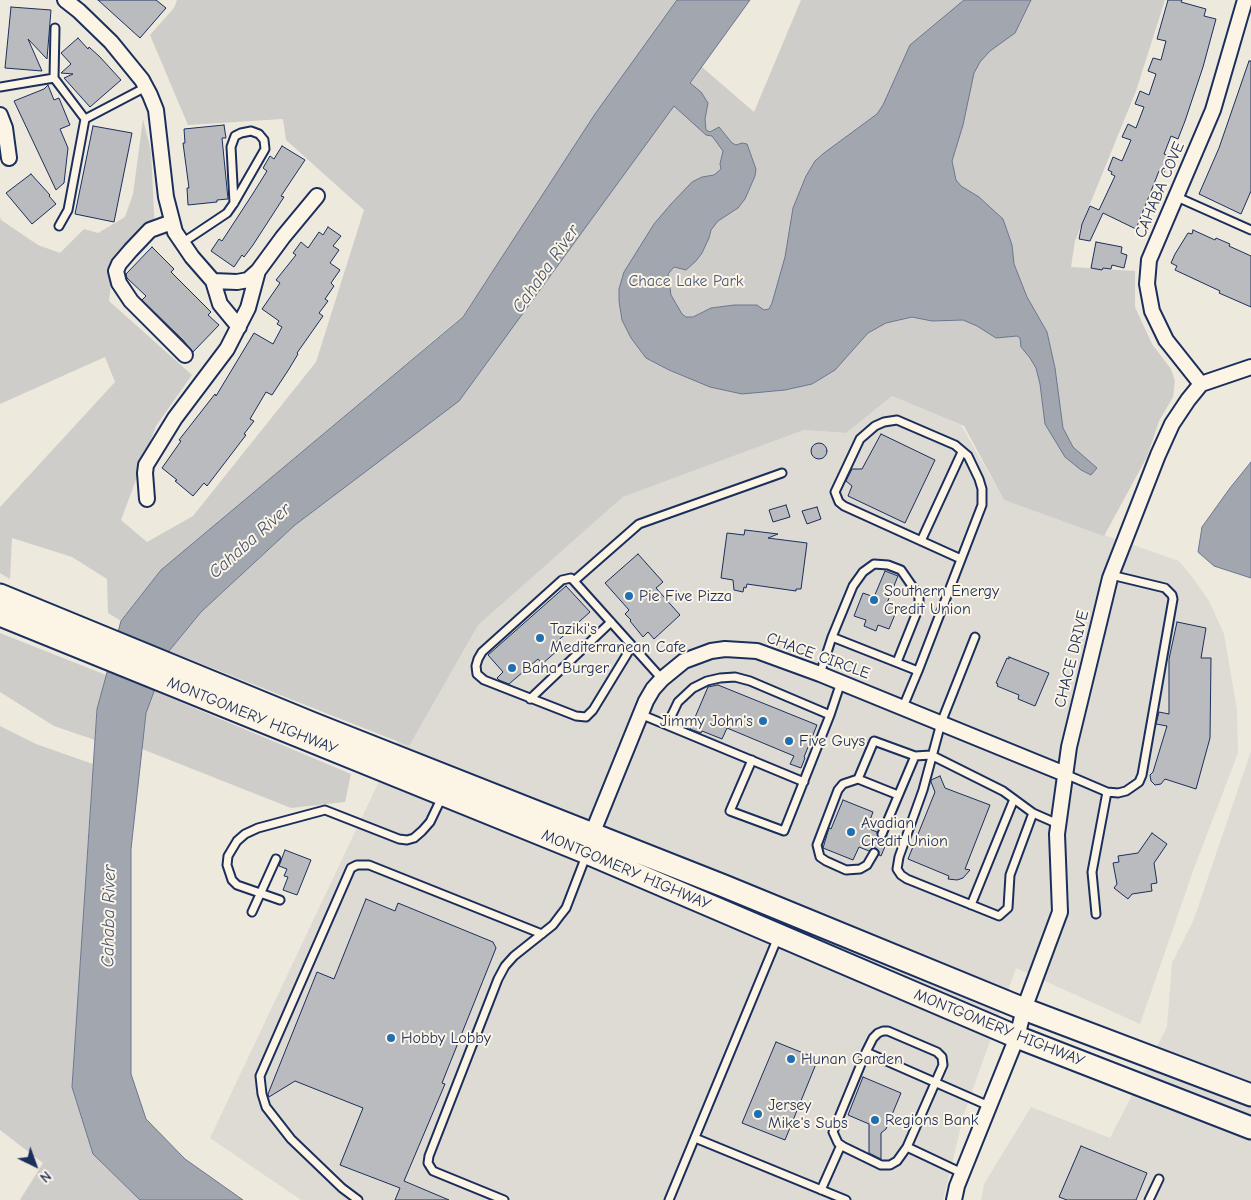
<!DOCTYPE html>
<html>
<head>
<meta charset="utf-8">
<style>
	body { margin:0 }
	#map { position:relative; width:1251px; height:1200px; overflow:hidden; background:#eee9dd; font-family:"Comic Neue",sans-serif }
	canvas { display:block }
	.north { position:absolute; left:10px; top:1140px; width:50px; height:50px; -webkit-text-stroke:4px #fcf5e5; paint-order:stroke; rotate:138deg; font-size:14px; font-weight:700; line-height:20px; text-align:center; color:#1b2f5e }
	.north::after { content:''; display:block; margin:auto; width:18px; height:22px; background:#1b2f5e; clip-path:polygon(50% 0,100% 100%,50% 72%,0 100%) }
</style>
</head>
<body>
<div id="map">
<canvas width="1251" height="1200"></canvas>
<div class="north">N</div>
</div>
<script>
const context = document.querySelector('canvas').getContext('2d');
context.lineJoin = 'round';
function paint(path, color) {
  context.fillStyle = color;
  context.fill(path, 'evenodd');
}
function poly(rows) {
  const path = new Path2D();
  for (const r of rows) {
    if (r.length === 3) {
      path.moveTo(r[0] + r[2], r[1]);
      path.arc(r[0], r[1], r[2], 0, 2 * Math.PI);
      continue;
    }
    path.moveTo(r[0], r[1]);
    for (let i = 2; i < r.length; i += 2) path.lineTo(r[i], r[i + 1]);
  }
  return path;
}
function stroke(path, color, width, dash) {
  context.strokeStyle = color;
  context.lineWidth = width;
  context.lineCap = dash ? 'butt' : 'round';
  context.setLineDash(dash || []);
  context.stroke(path);
}
function write(font, color, halo, rows, align = 'center') {
  context.font = font + ' "Comic Neue",sans-serif';
  context.lineWidth = 4;
  context.setLineDash([]);
  context.textBaseline = 'middle';
  context.strokeStyle = halo;
  context.fillStyle = color;
  for (const [text, x, y, turn = 0] of rows) {
    context.save();
    context.translate(x, y);
    context.rotate((+turn || 0) * Math.PI / 180);
    context.textAlign = isNaN(turn) ? turn : align;
    if (halo) context.strokeText(text, 0, 0);
    context.fillText(text, 0, 0);
    context.restore();
  }
}
paint(poly([
	[892,396,961,425,1004,500,1179,561,1190,574,1209,601,1224,634,1237,710,1238,753,1193,871,1140,1024,1016,968,964,1114,943,1200,301,1200,210,1138,436,661,623,497,804,430,845,433],
	[1251,751,1251,1200,981,1200,984,1184,1031,1107,1110,1138,1167,1027,1172,963,1194,919]
]), '#dedbd4');
paint(poly([
	[177,0,677,0,657,28,754,112,801,0,1165,0,1136,91,1075,241,1071,267,1135,271,1135,307,1152,344,1171,369,1175,381,1173,397,1159,421,1147,457,1104,536,1004,500,964,426,892,396,846,433,804,430,623,497,478,625,409,746,169,651,201,612,295,525,331,498,472,332,500,261,463,316,161,570,121,621,108,613,107,579,72,557,12,538,10,579,0,573,0,507,115,382,105,357,0,404,0,217,1,220,38,245,60,253,84,229,98,233,125,217,133,194,143,119,151,151,155,232,113,266,109,301,192,375,156,426,121,520,147,542,193,516,316,362,364,210,286,140,283,119,188,125,150,35,174,8],
	[0,633,106,675,97,709,95,740,54,726,0,692],
	[154,691,351,774,345,802,291,808,142,749,146,713],
	[0,726,36,744,93,764,72,1087,93,1154,140,1200,20,1200,43,1163,0,1130]
]), '#cfcdca');
const water = poly([
	[677,0,750,0,690,83,701,92,708,103,705,119,706,130,710,132,719,127,732,143,736,145,742,143,747,144,756,169,755,176,745,199,738,208,718,221,711,230,709,238,702,253,696,261,686,270,674,267,668,274,671,295,682,314,686,317,693,317,711,308,734,305,757,305,764,310,769,309,772,303,785,257,793,208,806,176,815,161,824,153,877,114,883,105,910,45,964,0,1031,0,1015,33,990,51,980,62,974,73,963,125,952,161,956,180,961,186,979,197,1003,219,1012,245,1014,264,1027,297,1047,332,1055,368,1063,428,1073,447,1097,468,1091,475,1081,470,1065,457,1045,424,1040,384,1036,368,1030,358,1021,347,1020,338,1017,336,996,338,977,326,963,320,932,321,912,317,886,323,868,333,835,370,812,384,785,390,742,394,710,387,669,370,646,358,631,338,622,320,619,301,619,289,624,272,654,224,671,204,692,182,702,177,714,175,721,169,720,164,723,151,712,136,706,135,674,106,459,401,295,525,201,612,169,651,146,713,131,849,131,1074,146,1119,185,1159,243,1200,140,1200,93,1154,72,1087,97,709,121,621,161,570,463,317,595,114,677,0],
	[1251,462,1251,578,1214,566,1198,552,1202,527,1230,488,1251,462]
]);
paint(water, '#a2a7af');
stroke(water, '#6c778f', 1);
const building = poly([
	[98,0,156,0,166,8,140,38,98,0],
	[1168,0,1182,0,1181,2,1206,9,1204,16,1216,19,1203,67,1185,121,1178,139,1171,136,1164,154,1171,157,1164,173,1159,171,1136,229,1103,213,1090,241,1079,239,1082,224,1090,206,1099,210,1115,176,1111,174,1112,172,1108,170,1113,157,1122,161,1131,140,1122,137,1128,124,1136,128,1144,107,1135,104,1140,91,1149,95,1156,74,1148,71,1153,58,1161,60,1166,41,1157,39,1168,0],
	[11,7,51,10,47,59,28,39,42,71,5,68,11,7],
	[78,38,88,49,89,47,100,57,121,80,90,107,64,78,73,74,61,73,71,64,61,53,78,38],
	[1249,61,1251,61,1251,191,1241,214,1199,194,1219,148,1249,61],
	[48,85,54,100,59,98,70,125,60,129,68,148,64,183,56,190,14,101,44,89,48,85],
	[224,125,226,138,222,138,228,199,217,200,217,202,188,205,187,188,189,188,183,143,185,143,184,129,224,125],
	[93,126,132,133,114,222,75,214,93,126],
	[282,146,305,160,281,196,284,197,253,245,244,257,242,255,234,267,211,251,219,239,222,241,252,195,267,171,263,168,270,156,274,159,282,146],
	[31,174,50,195,49,196,56,204,32,224,6,193,31,174],
	[328,227,341,236,333,246,339,250,330,263,340,270,331,283,334,286,325,299,328,301,319,313,323,316,297,353,298,354,289,369,272,395,266,392,250,419,254,421,244,434,246,435,207,486,204,483,193,496,175,481,177,480,162,468,181,441,179,440,215,394,216,396,254,333,273,344,282,327,277,324,279,321,262,309,280,283,276,280,296,255,293,253,301,242,308,248,319,232,323,235,328,227],
	[1193,230,1215,240,1216,238,1230,244,1229,246,1251,256,1251,307,1219,293,1220,291,1175,270,1177,266,1171,263,1175,254,1188,233,1192,234,1193,230],
	[1096,242,1122,247,1121,253,1127,255,1124,268,1112,265,1111,269,1103,268,1102,270,1091,268,1096,242],
	[152,247,174,269,171,272,211,312,208,315,219,325,193,352,183,340,142,300,146,296,127,278,126,274,152,247],
	[881,434,935,460,905,523,848,496,852,486,846,481,852,469,862,469,881,434],
	[819,451,8],
	[786,505,790,517,773,522,769,510,786,505],
	[817,507,821,519,807,524,802,511,817,507],
	[745,530,778,534,768,538,807,543,801,589,796,589,796,591,747,584,746,588,744,587,743,592,734,590,733,580,721,578,727,533,744,535,745,530],
	[638,554,663,582,656,588,680,615,654,639,648,632,643,637,630,621,631,620,625,614,629,610,605,583,638,554],
	[885,571,898,576,887,603,898,607,889,629,878,625,876,631,864,626,866,620,854,616,863,593,874,597,885,571],
	[566,586,590,612,552,646,557,651,542,664,538,659,509,684,499,680,497,678,503,672,488,655,566,586],
	[1177,622,1206,628,1201,658,1211,658,1210,738,1196,789,1165,779,1161,784,1155,785,1151,781,1150,775,1153,772,1167,726,1156,724,1159,712,1169,714,1169,659,1177,622],
	[1009,657,1049,673,1035,706,1018,699,1019,695,997,686,998,684,996,683,1007,658,1009,659,1009,657],
	[718,685,817,725,804,757,805,758,801,768,790,764,794,756,727,728,722,739,702,731,701,733,690,729,708,687,718,685],
	[940,776,945,788,990,805,965,869,970,870,963,878,957,880,948,879,949,876,908,859,935,792,931,782,931,780,940,776],
	[843,800,873,812,867,828,877,832,878,837,880,839,885,838,887,836,889,837,881,856,879,855,879,851,876,848,872,848,869,851,859,847,853,860,823,848,829,828,831,829,843,800],
	[1152,833,1167,844,1154,863,1157,883,1151,884,1152,891,1132,894,1128,899,1114,888,1117,884,1113,863,1119,862,1118,856,1138,853,1152,833],
	[285,850,311,860,297,895,283,890,288,877,284,876,287,869,279,866,285,850],
	[366,899,395,911,398,903,493,942,496,948,442,1083,445,1084,404,1181,449,1200,395,1200,400,1188,340,1165,363,1108,295,1081,269,1097,268,1094,317,972,334,979,366,899],
	[776,1042,818,1059,785,1140,742,1123,776,1042],
	[863,1077,901,1093,886,1129,881,1133,881,1159,869,1153,869,1124,848,1115,863,1077],
	[1081,1146,1147,1173,1136,1200,1067,1200,1059,1197,1081,1146]
]);
paint(building, '#babbbe');
stroke(building, '#1b2f5e', 1);
const lane = poly([
	[55,28,54,78,85,119],
	[0,87,54,78],
	[1177,197,1251,230],
	[59,226,68,210,85,119,146,87],
	[182,243,227,213,234,203,265,149,264,140,259,134,251,131,241,133,235,136,231,147,234,203],
	[921,541,962,452],
	[574,581,639,524,782,473],
	[832,637,918,671,903,707],
	[975,637,941,723,923,790,899,857,897,869,901,875,907,879,999,916,1008,908,1010,875,1033,813],
	[632,646,593,710,586,717,576,716,484,680,477,674,476,666,478,659,482,652,562,580,571,578,574,581,662,679],
	[918,671,982,505,982,489,979,479,968,456,955,445,897,420,884,422,875,426,860,439,835,492,839,502,844,506,961,559],
	[820,674,832,637,853,586,863,572,874,564,888,565,901,570,919,596,919,607,897,662],
	[530,699,611,622],
	[640,714,804,782],
	[667,725,678,702,693,688,707,681,720,678,735,677,750,681,830,715],
	[752,760,730,811,784,831,830,715,841,682],
	[1065,774,1107,792,1092,872,1096,914],
	[858,779,874,741,915,756,931,755,1003,791,1033,813,1058,824],
	[1107,792,1118,793,1126,791,1139,782,1142,775,1173,599,1172,595,1165,588,1111,575],
	[882,834,915,756],
	[874,853,867,865,860,869,846,870,826,861,820,857,817,845,838,790,843,784,858,779,898,795],
	[280,900,237,885,232,880,227,865,228,856,237,841,245,834,258,828,325,810,399,839,407,840,414,838,422,831,430,822,442,797],
	[971,905,1014,799],
	[252,912,276,859],
	[866,1052,989,1106],
	[695,1138,846,1200],
	[907,1147,897,1161,890,1165,881,1165,844,1147,838,1143,833,1132,866,1052,873,1038,878,1033,883,1031,888,1031,937,1052,942,1057,943,1065,907,1147,962,1173],
	[821,1190,841,1145],
	[358,1200,342,1188,291,1139,266,1107,262,1094,260,1076,351,868,357,865,369,865,542,934],
	[504,1200,433,1171,428,1163,429,1156,498,979,505,966,514,956,553,925,559,917,566,908,586,856],
	[669,1200,778,937],
	[1149,1200,1159,1179]
]);
const street = poly([
	[65,0,79,11,111,42,142,80,150,95,156,110,166,197,175,232,192,257,213,281,220,304,239,327],
	[0,115,5,128,9,158],
	[172,222,150,230,131,250,119,264,116,271,119,283,131,301,185,355],
	[213,281,237,282,248,280,258,271],
	[1201,384,1166,340,1152,311,1147,284,1149,260,1213,110,1245,0],
	[147,499,145,473,146,465,151,457,175,418,227,349,248,308,258,271,283,237,317,196],
	[592,834,646,701,653,689,662,679,684,661,711,651,725,649,757,651,820,674,1065,774],
	[954,1200,957,1186,1017,1037,1024,1009,1060,912,1057,834,1069,747,1110,578,1158,455,1172,424,1188,400,1201,384,1251,367]
]);
const primary = poly([
	[0,595,314,724,724,886,1024,1009,1251,1095],
	[0,615,587,853,1017,1037,1251,1128]
]);
stroke(lane, '#1b2f5e', 11);
stroke(street, '#1b2f5e', 18);
stroke(primary, '#1b2f5e', 25);
stroke(lane, '#fcf5e5', 7);
stroke(street, '#fcf5e5', 14);
stroke(primary, '#fcf5e5', 21);
for (const [x, y, r, color] of [
	[629,596,5,"#1f6fb2"],
	[874,600,5,"#1f6fb2"],
	[540,638,5,"#1f6fb2"],
	[512,668,5,"#1f6fb2"],
	[763,721,5,"#1f6fb2"],
	[789,741,5,"#1f6fb2"],
	[851,832,5,"#1f6fb2"],
	[391,1038,5,"#1f6fb2"],
	[791,1059,5,"#1f6fb2"],
	[758,1114,5,"#1f6fb2"],
	[875,1120,5,"#1f6fb2"]
]) {
  const dot = new Path2D();
  dot.arc(x, y, r, 0, 2 * Math.PI);
  context.fillStyle = color;
  context.fill(dot);
  stroke(dot, '#fcf5e5', 2);
}
write('16px', '#1b2f5e', '#fcf5e5', [
	["CAHABA COVE",1160,190,-67],
	["CHACE CIRCLE",818,656,20],
	["CHACE DRIVE",1072,659,-76],
	["MONTGOMERY HIGHWAY",252,716,22],
	["MONTGOMERY HIGHWAY",626,870,23],
	["MONTGOMERY HIGHWAY",999,1028,22]
]);
write('16px', '#485679', '#fcf5e5', [
	["Chace Lake Park",686,281]
]);
write('16px', '#1b2f5e', '#fcf5e5', [
	["Southern Energy",884,591],
	["Credit Union",884,609],
	["Pie Five Pizza",639,596],
	["Taziki's",550,629],
	["Mediterranean Cafe",550,647],
	["Baha Burger",522,668],
	["Jimmy John's",753,721,"right"],
	["Five Guys",799,741],
	["Avadian",861,823],
	["Credit Union",861,841],
	["Hobby Lobby",401,1038],
	["Hunan Garden",801,1059],
	["Jersey",768,1105],
	["Mike's Subs",768,1123],
	["Regions Bank",885,1120]
], 'left');
write('italic 18px', '#445376', '#fcf5e5', [
	["Cahaba River",546,269,-55],
	["Cahaba River",250,541,-42],
	["Cahaba River",109,916,-89]
]);
</script>
</body>
</html>
